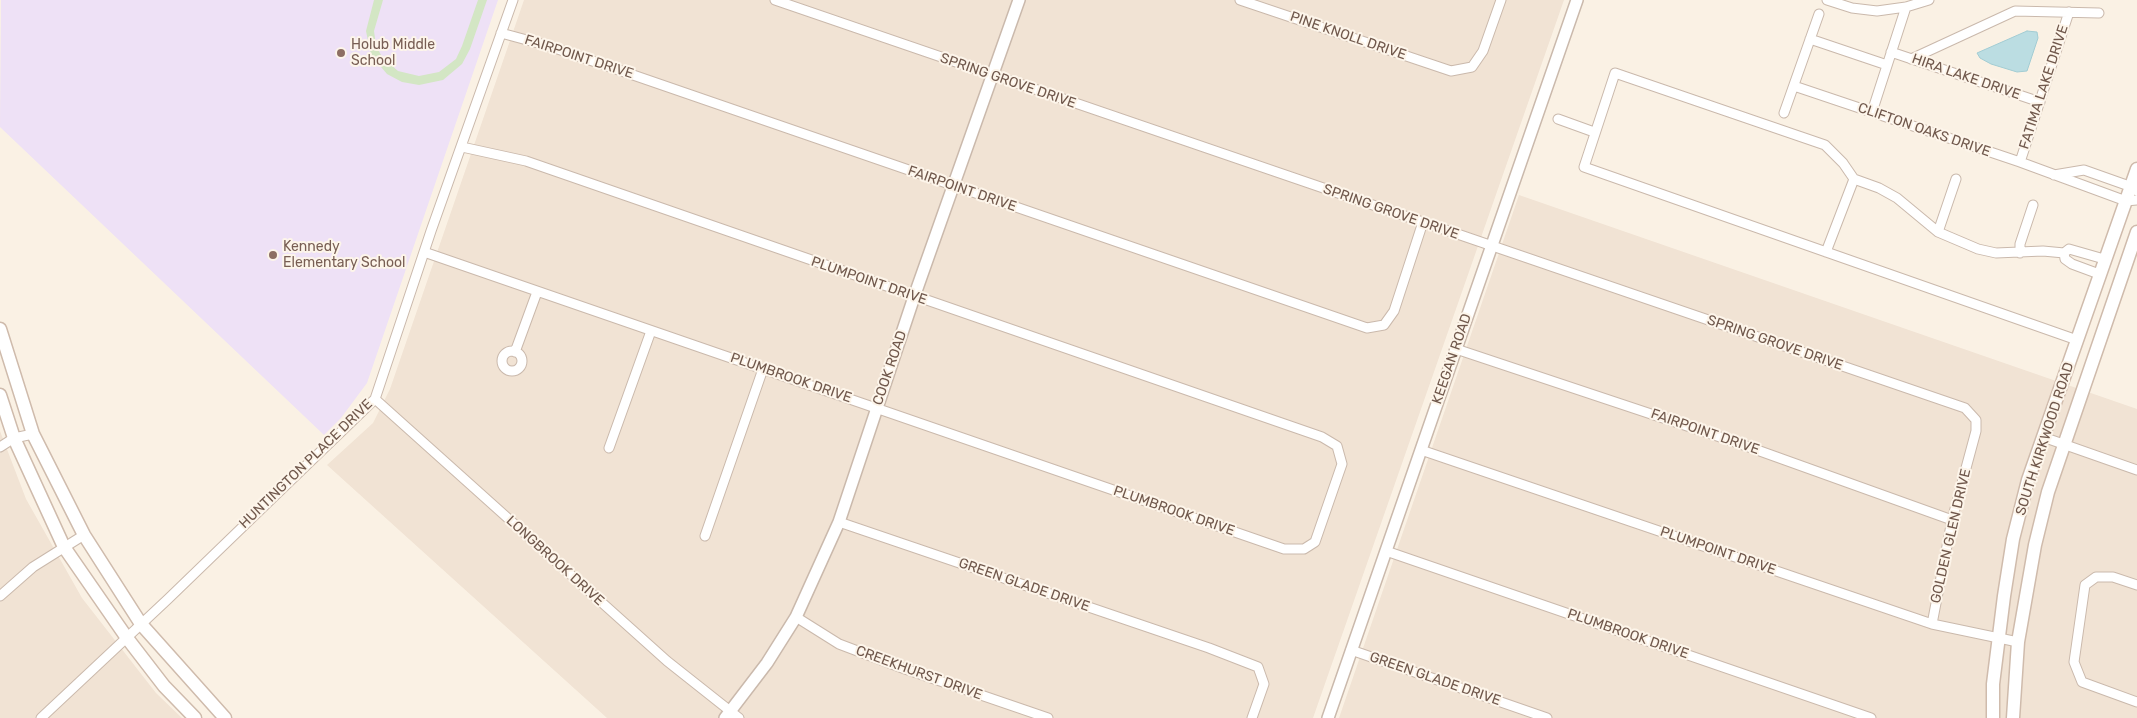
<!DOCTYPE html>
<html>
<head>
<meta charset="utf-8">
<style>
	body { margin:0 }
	canvas { display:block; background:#faf1e4 }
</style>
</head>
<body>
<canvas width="2137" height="718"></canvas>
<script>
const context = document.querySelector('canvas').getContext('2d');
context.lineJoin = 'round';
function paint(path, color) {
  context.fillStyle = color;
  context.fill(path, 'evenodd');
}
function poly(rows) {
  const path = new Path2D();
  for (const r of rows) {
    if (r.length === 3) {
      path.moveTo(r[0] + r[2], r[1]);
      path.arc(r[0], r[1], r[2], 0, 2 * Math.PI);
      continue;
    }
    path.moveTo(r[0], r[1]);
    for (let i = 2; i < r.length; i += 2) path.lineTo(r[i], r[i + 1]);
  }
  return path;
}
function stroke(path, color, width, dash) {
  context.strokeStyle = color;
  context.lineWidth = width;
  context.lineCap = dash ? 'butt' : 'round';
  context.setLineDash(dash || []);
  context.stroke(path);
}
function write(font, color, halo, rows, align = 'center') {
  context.font = font + ' Rubik,sans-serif';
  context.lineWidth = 4;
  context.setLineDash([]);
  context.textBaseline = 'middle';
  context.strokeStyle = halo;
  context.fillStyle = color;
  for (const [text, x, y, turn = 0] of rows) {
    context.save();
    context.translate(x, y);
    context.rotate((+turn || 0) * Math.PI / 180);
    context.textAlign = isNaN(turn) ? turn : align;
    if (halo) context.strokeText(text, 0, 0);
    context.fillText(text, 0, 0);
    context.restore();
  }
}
paint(poly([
	[524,0,1564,0,1313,718,607,718,327,465,373,423,390,389],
	[1519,195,2137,409,2137,718,1339,718],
	[0,431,26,499,82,598,156,693,182,718,0,718]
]), '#f1e3d4');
paint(poly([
	[1,0,498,0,367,383,341,418,324,435,0,127]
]), '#eee1f6');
paint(poly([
	[374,0,383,0,374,31,376,45,382,57,398,71,419,76,439,72,456,59,462,46,478,0,487,0,470,49,462,64,443,80,419,85,402,82,387,74,371,55,366,31]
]), '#d3e6c4');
const water = poly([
	[2027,31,2037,32,2038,38,2027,71,2017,72,1991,64,1980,58,1977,53,2027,31]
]);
paint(water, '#bbdde2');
stroke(water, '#a2ccd3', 1);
const minor = poly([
	[775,0,1965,408,1976,420,1976,431,1952,520,1932,624],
	[1240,0,1451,71,1472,67,1483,51,1501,0],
	[1827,0,1852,8,1877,11,1906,7,1929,0],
	[501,33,549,46,1367,328,1384,325,1394,311,1423,222],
	[1810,39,1887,65],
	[1891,52,2040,102],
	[1911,59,2015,11,2099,13],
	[1794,86,2020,162,2126,201,2137,200],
	[1872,112,1906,7],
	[1784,113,1819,14],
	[1558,119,1594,132],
	[2020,162,2069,12],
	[2054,175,2084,170,2132,187,2137,191],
	[1854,179,1879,188,1897,198,1938,232,1978,249,1996,253,2043,251,2064,253,2069,249,2104,259],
	[1938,232,1956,179],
	[424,252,1284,549,1304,549,1315,542,1342,464,1337,446,1322,437,526,161,462,147],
	[1826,252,1854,179,1843,163,1825,145,1615,73,1584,167,2077,340],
	[2020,253,2020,244,2033,205],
	[2064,253,2065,259,2072,264,2099,274],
	[1456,349,1732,441,1952,520],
	[512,361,10],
	[515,352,537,292],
	[375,399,667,661,739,718],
	[2043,437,2137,470],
	[0,447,14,438,33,434],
	[609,448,651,331],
	[1421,450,1932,624,2018,642],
	[839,522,1209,648,1258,667,1264,684,1252,718],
	[705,536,763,369],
	[1386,551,1871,718],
	[2137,585,2113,577,2096,577,2085,585,2074,662,2082,682,2137,702],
	[0,596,33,567,84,535],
	[796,617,839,644,905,669,1048,718],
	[1351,650,1547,718],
	[41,718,168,599,375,399,431,231,513,0]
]);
const tertiary = poly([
	[725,718,767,663,796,617,839,522,914,297,1019,0],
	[1328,718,1577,0]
]);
const secondary = poly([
	[0,329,33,434,84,535,141,624,225,718],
	[0,395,14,438,64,547,127,638,164,686,195,718],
	[1993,718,1993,684,2004,596,2013,539,2028,480,2137,169],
	[2013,718,2018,642,2035,545,2048,492,2137,232]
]);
stroke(minor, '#cab9ac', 11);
stroke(tertiary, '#cab9ac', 14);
stroke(secondary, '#cfbbac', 15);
stroke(minor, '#fff', 9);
stroke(tertiary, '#fff', 11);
stroke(secondary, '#fff', 12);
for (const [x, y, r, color] of [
	[341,53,5,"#8d6e63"],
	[273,255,5,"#8d6e63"]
]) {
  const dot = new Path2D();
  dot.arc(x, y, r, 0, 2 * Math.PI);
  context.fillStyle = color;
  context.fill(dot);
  stroke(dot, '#fdf5ea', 2);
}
write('14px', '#70584c', '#fdf5ea', [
	["PINE KNOLL DRIVE",1348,36,19],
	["FAIRPOINT DRIVE",579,57,18],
	["HIRA LAKE DRIVE",1966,77,19],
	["SPRING GROVE DRIVE",1008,81,19],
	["FATIMA LAKE DRIVE",2044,87,-72],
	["CLIFTON OAKS DRIVE",1924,130,19],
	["FAIRPOINT DRIVE",962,189,19],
	["SPRING GROVE DRIVE",1391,212,19],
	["PLUMPOINT DRIVE",869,281,19],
	["SPRING GROVE DRIVE",1775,343,19],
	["KEEGAN ROAD",1452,359,-71],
	["COOK ROAD",890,368,-71],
	["PLUMBROOK DRIVE",791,378,19],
	["FAIRPOINT DRIVE",1705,432,19],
	["SOUTH KIRKWOOD ROAD",2045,439,-72],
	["HUNTINGTON PLACE DRIVE",306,464,-44],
	["PLUMBROOK DRIVE",1174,511,19],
	["GOLDEN GLEN DRIVE",1951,536,-77],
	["PLUMPOINT DRIVE",1718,551,19],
	["LONGBROOK DRIVE",555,561,42],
	["GREEN GLADE DRIVE",1024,585,19],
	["PLUMBROOK DRIVE",1628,634,19],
	["CREEKHURST DRIVE",919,673,20],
	["GREEN GLADE DRIVE",1435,679,19]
]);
write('14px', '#785e54', '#fdf5ea', [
	["Holub Middle",351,45],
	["School",351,61],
	["Kennedy",283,247],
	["Elementary School",283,263]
], 'left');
</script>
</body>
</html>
